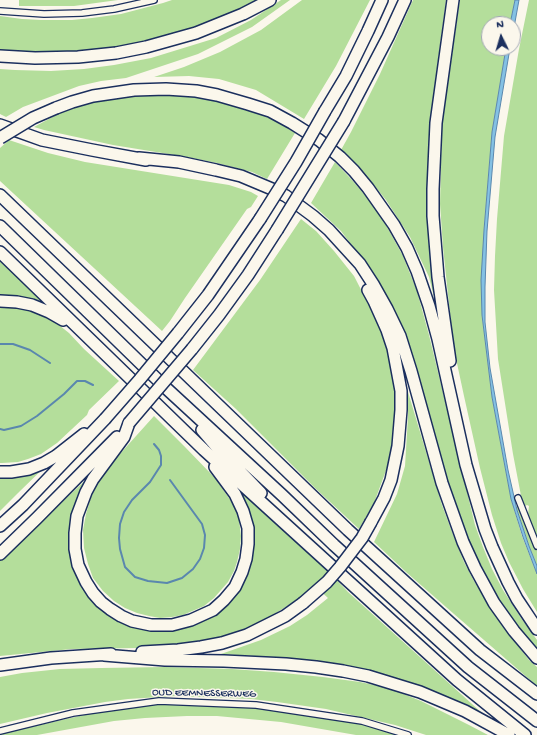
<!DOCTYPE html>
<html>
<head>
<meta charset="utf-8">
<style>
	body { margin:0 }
	#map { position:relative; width:537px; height:735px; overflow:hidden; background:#fbf7ec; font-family:"Gochi Hand",sans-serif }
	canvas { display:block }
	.north { position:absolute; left:481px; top:16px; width:40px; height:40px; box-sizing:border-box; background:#fbf7ec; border:1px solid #a1a7b3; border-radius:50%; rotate:355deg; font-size:11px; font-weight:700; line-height:16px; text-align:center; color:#1b2f5e }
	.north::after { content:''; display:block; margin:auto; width:14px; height:18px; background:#1b2f5e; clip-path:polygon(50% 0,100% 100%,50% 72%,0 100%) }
</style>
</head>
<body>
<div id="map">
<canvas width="537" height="735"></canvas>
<div class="north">N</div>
</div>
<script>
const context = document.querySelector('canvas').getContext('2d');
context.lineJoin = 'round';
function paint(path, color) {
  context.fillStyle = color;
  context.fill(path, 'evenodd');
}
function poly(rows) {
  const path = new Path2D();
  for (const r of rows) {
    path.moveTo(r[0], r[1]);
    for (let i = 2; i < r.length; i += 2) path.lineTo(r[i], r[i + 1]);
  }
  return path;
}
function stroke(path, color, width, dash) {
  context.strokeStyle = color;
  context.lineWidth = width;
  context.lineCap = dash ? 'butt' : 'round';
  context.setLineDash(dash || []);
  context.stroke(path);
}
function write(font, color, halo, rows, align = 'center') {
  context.font = font + ' "Gochi Hand",sans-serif';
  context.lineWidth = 3;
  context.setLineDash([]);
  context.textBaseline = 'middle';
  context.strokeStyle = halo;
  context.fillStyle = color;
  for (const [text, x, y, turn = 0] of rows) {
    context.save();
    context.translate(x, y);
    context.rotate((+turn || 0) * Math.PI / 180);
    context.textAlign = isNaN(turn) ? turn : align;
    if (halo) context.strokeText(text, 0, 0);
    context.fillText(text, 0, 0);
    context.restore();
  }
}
paint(poly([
	[19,0,118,0,74,6,19,6],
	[172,0,265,0,199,28,106,52,0,55,0,16,22,19,41,20,72,20,92,18,121,14,163,3],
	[281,0,290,0,252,27,198,54,126,78,101,81,79,86,23,107,6,117,0,114,0,69,15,70,51,71,84,69,114,65,151,58,216,38,251,20],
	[302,0,370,0,336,66,304,119,256,90,219,79,189,76,154,77,184,67,220,52,261,30],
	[413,0,446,0,430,120,429,159,430,215,438,313,429,277,410,237,386,200,361,169,341,150,351,132,380,74],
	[460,0,515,0,510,24,489,24,489,48,506,48,492,132,484,230,482,315,492,397,511,499,522,536,537,574,537,612,523,589,509,562,501,543,492,515,480,468,464,396,455,354,451,323,443,247,440,204,442,124],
	[529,0,537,0,537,536,532,526,528,514,529,506,527,505,525,506,522,501,513,454,498,359,494,290,495,256,497,219,504,136,519,49],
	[152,94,199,97,220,100,256,112,278,122,295,133,267,179,252,172,217,163,187,157,113,145,44,130,34,127,60,113,89,102,117,97],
	[9,140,48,153,85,162,229,185,251,192,258,196,251,207,247,209,185,298,170,321,162,331,0,181,0,148],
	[335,162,352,180,370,201,386,225,403,256,417,291,429,335,475,525,483,547,492,569,503,590,521,618,537,640,537,651,506,614,479,570,448,485,403,332,385,293,373,273,341,231,311,203],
	[301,219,316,231,334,251,354,276,375,317,383,329,396,377,397,423,388,465,374,503,359,529,315,488,236,409,193,370,260,280],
	[0,259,50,308,0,297],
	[0,306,23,308,37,312,50,318,69,333,84,349,119,381,89,410,87,415,57,443,41,454,28,459,18,462,2,463,0,463],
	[408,392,442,505,452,532,464,562,474,581,488,603,501,624,529,660,537,667,537,686,454,614,406,572,374,542,397,494,405,466,408,417],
	[154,416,185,447,215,478,238,511,241,536,240,549,237,562,234,571,228,582,214,598,204,606,183,615,172,617,160,618,149,616,137,613,125,608,114,601,103,591,93,578,88,564,84,548,83,530,86,514,91,497,98,482,110,465],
	[53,459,18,493,0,511,0,477],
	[92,474,74,530,87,592,152,629,229,603,252,523,249,510,244,499,232,482,255,501,330,573,348,592,482,713,399,680,356,668,310,661,255,656,221,654,261,640,290,626,307,615,328,598,315,586,298,599,262,622,221,638,200,643,171,646,137,648,72,649,0,656,0,560],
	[517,500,537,551,537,566,529,546,517,510],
	[165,667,232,669,274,672,323,677,360,682,379,686,401,693,421,701,469,725,488,735,426,735,395,725,326,709,277,702,251,699,176,696,128,699,105,702,47,713,0,724,0,677,22,673,60,669,101,668],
	[161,704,215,705,277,710,359,723,400,735,356,735,281,722,217,716,187,716,145,718,114,721,37,735,0,735,0,734,4,733,93,713,141,706]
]), '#b4de9b');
const water = poly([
	[515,0,519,0,513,33,513,24,510,24,515,0],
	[506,48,510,48,495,137,487,231,485,287,485,322,490,368,508,470,517,510,529,546,537,566,537,574,523,537,511,499,492,397,482,315,481,280,484,230,492,132,506,48]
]);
paint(water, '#84c1e4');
stroke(water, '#5a87ae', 1);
stroke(poly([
	[0,344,13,344,30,350,50,363],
	[0,429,4,430,21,426,37,416,64,394,77,381,85,381,93,385],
	[154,444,159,450,161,456,161,465,150,482,132,500,124,512,120,524,119,538,120,549,125,567,135,577,148,581,167,583,182,578,193,569,200,559,204,548,205,535,202,524,170,480]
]), '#5a87ae', 2);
const street = poly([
	[0,11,44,14,82,13,114,9,154,0],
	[518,498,537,546],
	[0,731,73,713,159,701,256,705,362,721,408,735]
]);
const highway = poly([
	[0,56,35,58,78,57,116,53,146,47,196,33,243,14,270,0],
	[56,108,72,102,93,96,134,90,166,89,196,91,217,95,248,104,270,111,292,123,319,140,340,157,354,171,368,188,394,225,407,248,417,271,429,306,438,339,466,465,485,529,492,547,508,582,517,599,537,629],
	[325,111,346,76,368,31,382,0],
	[344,121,388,37,405,0],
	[0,125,42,140,92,150,146,160],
	[139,158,179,162,216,170,241,176,272,189,286,196,313,216,329,230,360,264,373,284,387,309,400,336,411,371,442,483,463,542,475,568,494,603,514,631,537,658],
	[0,195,348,530,480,650,537,694],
	[0,226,167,389,282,495,334,545,468,667,537,721],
	[0,252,204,450,457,680,525,735],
	[368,290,374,301,387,330,393,348,401,391,401,410,398,446,391,480,384,498,371,522],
	[0,301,17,302,32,305,49,312,63,320],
	[178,333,208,295,260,219],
	[192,349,219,315,248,275,277,230],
	[450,361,438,277,433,216,433,189,436,123,453,0],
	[129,423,124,437,93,479,86,492,77,516,75,533,75,549,78,565,86,582,93,593,101,602,110,609,121,616,132,621,151,625,172,625,191,620,213,610,224,600,235,587,242,572,246,559,248,544,248,528,243,511,235,494,215,467],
	[202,430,214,444,261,493],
	[0,472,11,472,29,469,44,463,56,456,84,434],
	[0,526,23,505,105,419],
	[0,554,37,518,117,437],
	[142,652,178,650,201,647,222,643,247,635,285,616,303,603],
	[104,655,165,660,224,661,286,664,316,667,343,671,368,676,420,692,465,711,509,735],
	[0,665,51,658,111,654]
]);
stroke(street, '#1b2f5e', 8);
stroke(highway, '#1b2f5e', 14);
stroke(street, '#fbf7ec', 5.5);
stroke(highway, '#fbf7ec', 11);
const highwayBridge = poly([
	[0,138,33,118,56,108],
	[260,219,296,162,325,111],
	[277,230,344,121],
	[105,419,140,379,178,333],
	[129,423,192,349],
	[303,603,327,582,340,567,362,538,371,522]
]);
stroke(highwayBridge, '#1b2f5e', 14, []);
stroke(highwayBridge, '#fbf7ec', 11);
write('11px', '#1b2f5e', '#fbf7ec', [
	["OUD EEMNESSERWEG",204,694,1]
]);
</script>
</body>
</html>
